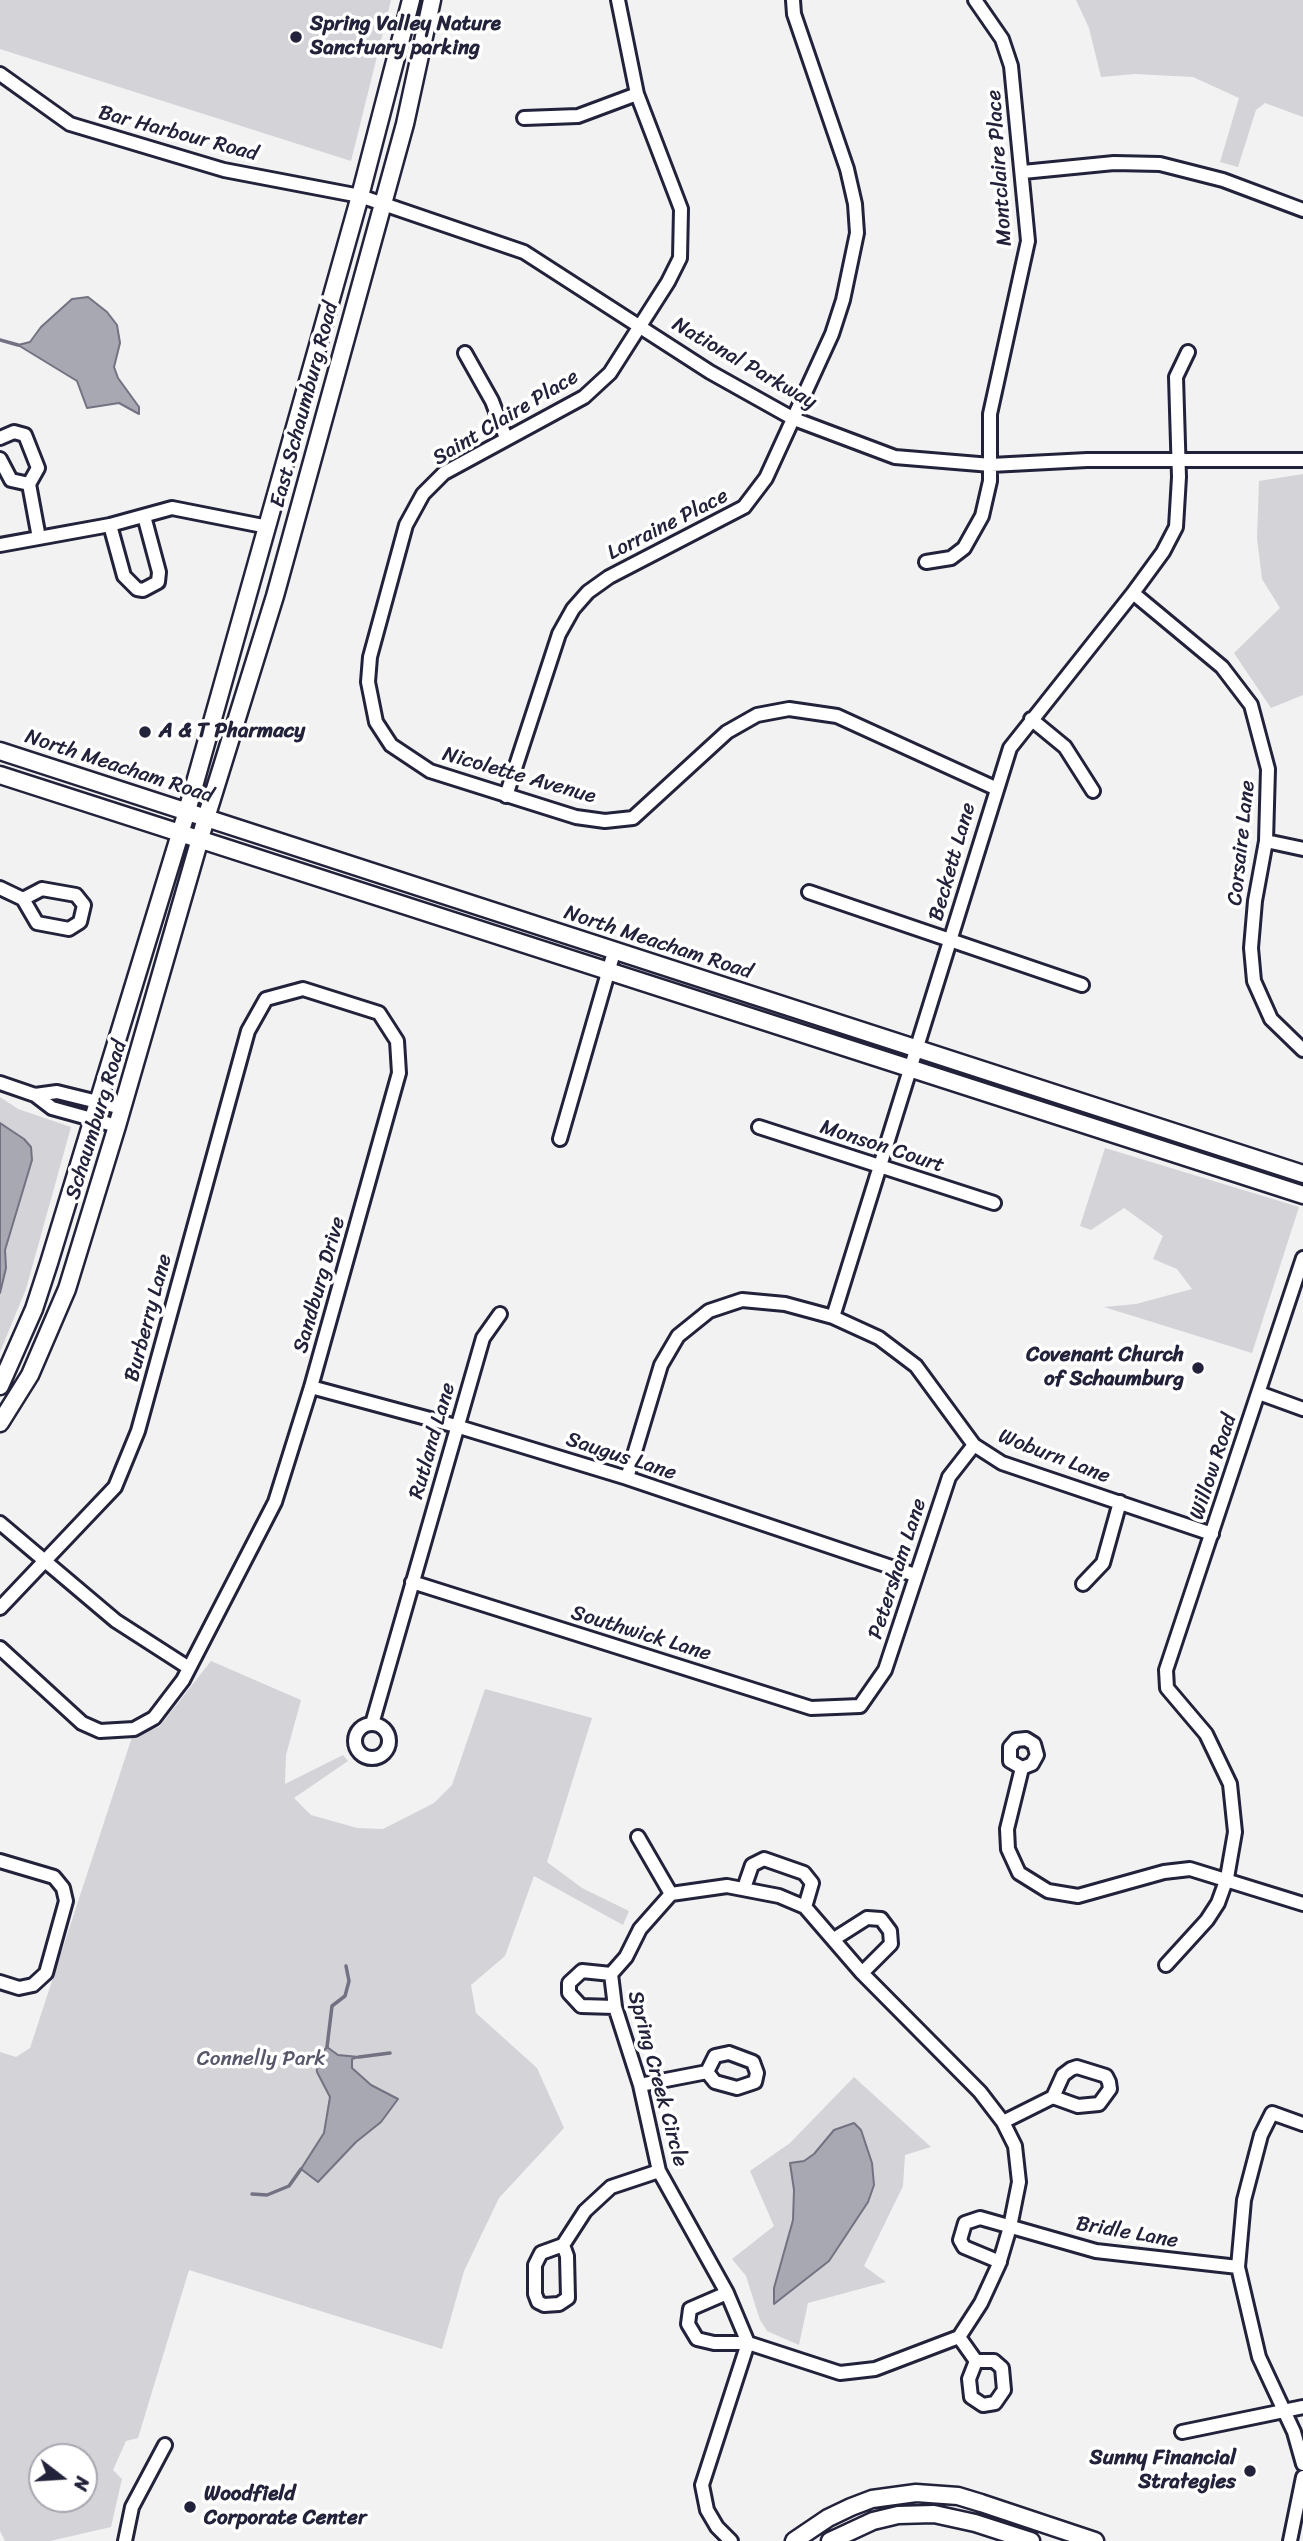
<!DOCTYPE html>
<html>
<head>
<meta charset="utf-8">
<style>
	body { margin:0 }
	#map { position:relative; width:1303px; height:2541px; overflow:hidden; background:#f2f2f3; font-family:Sriracha,sans-serif }
	canvas { display:block }
	.north { position:absolute; left:28px; top:2443px; width:70px; height:70px; box-sizing:border-box; background:#fff; border:2px solid #a7a7b1; border-radius:50%; rotate:107deg; font-size:19px; font-weight:700; line-height:28px; text-align:center; color:#22223b }
	.north::after { content:''; display:block; margin:auto; width:24px; height:32px; background:#22223b; clip-path:polygon(50% 0,100% 100%,50% 72%,0 100%) }
</style>
</head>
<body>
<div id="map">
<canvas width="1303" height="2541"></canvas>
<div class="north">N</div>
</div>
<script>
const context = document.querySelector('canvas').getContext('2d');
context.lineJoin = 'round';
function paint(path, color) {
  context.fillStyle = color;
  context.fill(path, 'evenodd');
}
function poly(rows) {
  const path = new Path2D();
  for (const r of rows) {
    if (r.length === 3) {
      path.moveTo(r[0] + r[2], r[1]);
      path.arc(r[0], r[1], r[2], 0, 2 * Math.PI);
      continue;
    }
    path.moveTo(r[0], r[1]);
    for (let i = 2; i < r.length; i += 2) path.lineTo(r[i], r[i + 1]);
  }
  return path;
}
function stroke(path, color, width, dash) {
  context.strokeStyle = color;
  context.lineWidth = width;
  context.lineCap = dash ? 'butt' : 'round';
  context.setLineDash(dash || []);
  context.stroke(path);
}
function write(font, color, halo, rows, align = 'center') {
  context.font = font + ' Sriracha,sans-serif';
  context.lineWidth = 7;
  context.setLineDash([]);
  context.textBaseline = 'middle';
  context.strokeStyle = halo;
  context.fillStyle = color;
  for (const [text, x, y, turn = 0] of rows) {
    context.save();
    context.translate(x, y);
    context.rotate((+turn || 0) * Math.PI / 180);
    context.textAlign = isNaN(turn) ? turn : align;
    if (halo) context.strokeText(text, 0, 0);
    context.fillText(text, 0, 0);
    context.restore();
  }
}
paint(poly([
	[0,0,391,0,351,161,0,49],
	[1076,0,1303,0,1303,117,1265,103,1256,110,1238,167,1220,162,1239,98,1193,77,1135,74,1101,77,1089,28],
	[1303,474,1303,695,1271,708,1234,653,1280,608,1262,579,1257,538,1259,481],
	[0,1097,18,1109,71,1127,26,1289,0,1352],
	[1105,1148,1299,1207,1252,1353,1104,1307,1136,1304,1192,1289,1177,1269,1153,1259,1163,1236,1124,1208,1091,1230,1080,1226],
	[211,1661,301,1700,286,1755,285,1784,343,1755,348,1761,294,1798,311,1815,357,1828,383,1829,434,1803,452,1785,485,1689,592,1718,547,1862,582,1888,629,1911,623,1925,534,1876,505,1956,471,1985,476,2013,537,2068,564,2128,499,2198,464,2271,442,2349,189,2270,138,2438,126,2441,113,2470,122,2479,111,2527,50,2541,5,2541,0,2531,0,2052,16,2057,30,2048,132,1737,159,1727],
	[42,2457,84,2457,84,2499,42,2499],
	[854,2077,931,2147,905,2155,903,2186,864,2266,886,2282,808,2303,799,2345,767,2331,760,2320,746,2276,732,2259,774,2226,750,2171,790,2143]
]), '#d3d3d8');
const water = poly([
	[88,297,107,312,117,325,120,343,114,367,118,378,139,407,139,414,119,403,87,408,77,381,18,345,30,342,41,327,72,299,88,297],
	[0,1123,24,1139,31,1147,32,1160,5,1250,6,1268,0,1293,0,1123],
	[327,2047,338,2055,359,2057,352,2059,352,2068,371,2085,398,2099,381,2122,356,2142,318,2182,301,2169,324,2133,330,2097,317,2072,316,2060,327,2047],
	[854,2123,861,2130,872,2163,874,2185,868,2202,829,2261,774,2304,774,2288,793,2220,794,2190,790,2163,804,2161,814,2154,834,2130,854,2123]
]);
paint(water, '#a8a8b2');
stroke(water, '#727282', 2);
stroke(poly([
	[0,340,18,345],
	[327,2047,332,2006,345,1996,349,1981,346,1966],
	[359,2057,390,2053],
	[252,2194,267,2195,289,2186,301,2169]
]), '#727282', 3.5);
const street = poly([
	[618,0,637,94,681,209,680,258,668,282,610,373,584,397,444,473,423,494,406,525,370,657,368,682,376,722,391,745,430,771,576,817,605,821,633,818,727,732,757,715,789,709,837,716,995,788],
	[0,74,70,124,224,170,360,196,524,252,710,372,794,419,895,457,991,465,1087,460,1303,460],
	[524,118,578,116,637,94],
	[1023,172,1114,163,1160,164,1223,180,1303,210],
	[465,353,492,401,506,438],
	[0,438,14,432,25,435,38,468,29,484,39,538],
	[0,459,11,480,29,484],
	[110,525,124,576,137,589,143,590,158,582,159,572,144,516],
	[0,545,110,525,172,508,268,527],
	[926,562,951,558,964,548,982,516,990,481,990,414,1028,241,1011,66,1002,39,975,0],
	[1133,593,1222,667,1251,705,1268,769,1266,841,1255,901,1251,948,1254,981,1271,1019,1303,1050],
	[1031,719,1065,747,1093,791],
	[506,796,559,634,573,609,588,592,609,577,744,507,766,478,832,334,843,300,857,233,855,204,847,169,794,14,793,0],
	[1266,841,1303,849],
	[0,888,23,899],
	[42,889,76,895,84,905,80,922,69,929,37,923,23,899,42,889],
	[809,892,1082,985],
	[0,1083,35,1095,52,1108,117,1126],
	[35,1095,57,1092,122,1108],
	[759,1127,994,1203],
	[560,1139,614,952],
	[833,1317,1010,748,1133,593,1163,552,1176,527,1179,477,1176,377,1188,352],
	[311,1387,456,1426,627,1478,915,1575],
	[1259,1393,1303,1409],
	[627,1478,661,1365,678,1336,709,1311,742,1300,785,1304,833,1317,879,1338,916,1366,974,1445,1002,1463,1212,1534],
	[0,1523,116,1621,189,1668],
	[412,1582,811,1708,860,1706,885,1670,949,1477,974,1445],
	[1083,1584,1103,1563,1120,1502],
	[0,1608,115,1487,138,1431,248,1031,266,999,303,989,379,1013,397,1041,399,1073,311,1387,275,1502,183,1680,154,1718,134,1729,100,1731,82,1723,0,1648],
	[372,1724,483,1338,500,1314],
	[372,1741,17],
	[1022,1768,1010,1761,1010,1747,1016,1740,1026,1739,1034,1744,1037,1755,1032,1764,1022,1768,1007,1829,1008,1849,1019,1873,1048,1891,1078,1896,1164,1872,1190,1869,1303,1904],
	[638,1837,671,1894],
	[0,1861,54,1877,63,1888,66,1901,46,1973,33,1985,19,1988,0,1982],
	[727,1886,779,1896,805,1907,862,1973,980,2092,1003,2122,1015,2146,1019,2182,1010,2227,999,2264,981,2303,959,2337,875,2369,840,2373,748,2343,727,2293,659,2171,640,2085,615,2007,611,1974,626,1957,640,1929,671,1894,727,1886],
	[744,1888,752,1865,764,1859,804,1873,812,1883,805,1907],
	[834,1939,867,1918,881,1919,890,1931,891,1944,862,1973],
	[1166,1965,1207,1920,1218,1903,1227,1878,1235,1832,1230,1784,1206,1734,1167,1688,1166,1670,1303,1258],
	[611,1974,582,1971,569,1983,569,1993,581,2006,615,2007],
	[729,2053,753,2062,757,2073,755,2082,737,2088,715,2082,707,2072,715,2056,729,2053],
	[640,2085,707,2072],
	[1003,2122,1053,2097,1063,2075,1071,2069,1077,2067,1106,2076,1109,2082,1110,2089,1099,2104,1078,2106,1053,2097],
	[1303,2124,1272,2113,1261,2135,1244,2200,1238,2267,1259,2357,1294,2432,1303,2464],
	[563,2245,567,2256,568,2298,559,2304,544,2305,538,2302,535,2294,535,2265,541,2253,563,2245],
	[563,2245,585,2211,611,2187,659,2171],
	[1000,2262,964,2247,960,2240,965,2223,980,2218,1096,2251,1238,2267],
	[727,2293,690,2309,688,2324,697,2339,714,2343,748,2343,702,2485,707,2510,717,2527,731,2541],
	[959,2337,976,2361],
	[976,2361,994,2361,1002,2368,1004,2390,995,2403,983,2405,971,2397,969,2379,976,2361],
	[1182,2432,1303,2407],
	[125,2541,132,2507,165,2445],
	[1290,2541,1303,2477]
]);
const secondary = poly([
	[0,751,1303,1174],
	[0,775,1303,1195],
	[0,1386,34,1309,49,1263,187,811,360,196,411,0],
	[0,1423,30,1375,67,1289,117,1126,206,818,275,596,405,124,432,0],
	[794,2541,828,2518,851,2507,872,2499,916,2493,958,2496,981,2503,1095,2541],
	[830,2541,873,2521,898,2515,934,2514,975,2523,1031,2541]
]);
stroke(street, '#22223b', 18);
stroke(secondary, '#22223b', 21);
stroke(street, '#fff', 12);
stroke(secondary, '#fff', 16);
for (const [x, y, r, color] of [
	[296,37,7,"#22223b"],
	[145,732,7,"#22223b"],
	[1198,1368,7,"#22223b"],
	[1250,2471,7,"#22223b"],
	[190,2507,7,"#22223b"]
]) {
  const dot = new Path2D();
  dot.arc(x, y, r, 0, 2 * Math.PI);
  context.fillStyle = color;
  context.fill(dot);
  stroke(dot, '#fff', 2.5);
}
write('bold 21px', '#22223b', '#fff', [
	["Spring Valley Nature",310,25],
	["Sanctuary parking",310,49],
	["A & T Pharmacy",159,732],
	["Covenant Church",1184,1356,"right"],
	["of Schaumburg",1184,1380,"right"],
	["Sunny Financial",1236,2459,"right"],
	["Strategies",1236,2483,"right"],
	["Woodfield",204,2495],
	["Corporate Center",204,2519]
], 'left');
write('21px', '#22223b', '#fff', [
	["Bar Harbour Road",178,134,15],
	["Montclaire Place",1000,168,-94],
	["National Parkway",744,364,30],
	["East Schaumburg Road",305,405,-75],
	["Saint Claire Place",506,418,-31],
	["Lorraine Place",668,525,-27],
	["North Meacham Road",119,767,18],
	["Nicolette Avenue",519,776,16],
	["Corsaire Lane",1242,843,-84],
	["Beckett Lane",953,862,-74],
	["North Meacham Road",658,943,18],
	["Schaumburg Road",97,1120,-73],
	["Monson Court",882,1147,18],
	["Sandburg Drive",320,1285,-74],
	["Burberry Lane",149,1318,-75],
	["Rutland Lane",433,1441,-74],
	["Saugus Lane",621,1457,18],
	["Woburn Lane",1054,1457,21],
	["Willow Road",1214,1467,-72],
	["Petersham Lane",898,1569,-72],
	["Southwick Lane",641,1634,17],
	["Spring Creek Circle",657,2079,75],
	["Bridle Lane",1127,2233,10]
]);
write('21px', '#57576a', '#fff', [
	["Connelly Park",261,2060]
]);
</script>
</body>
</html>
